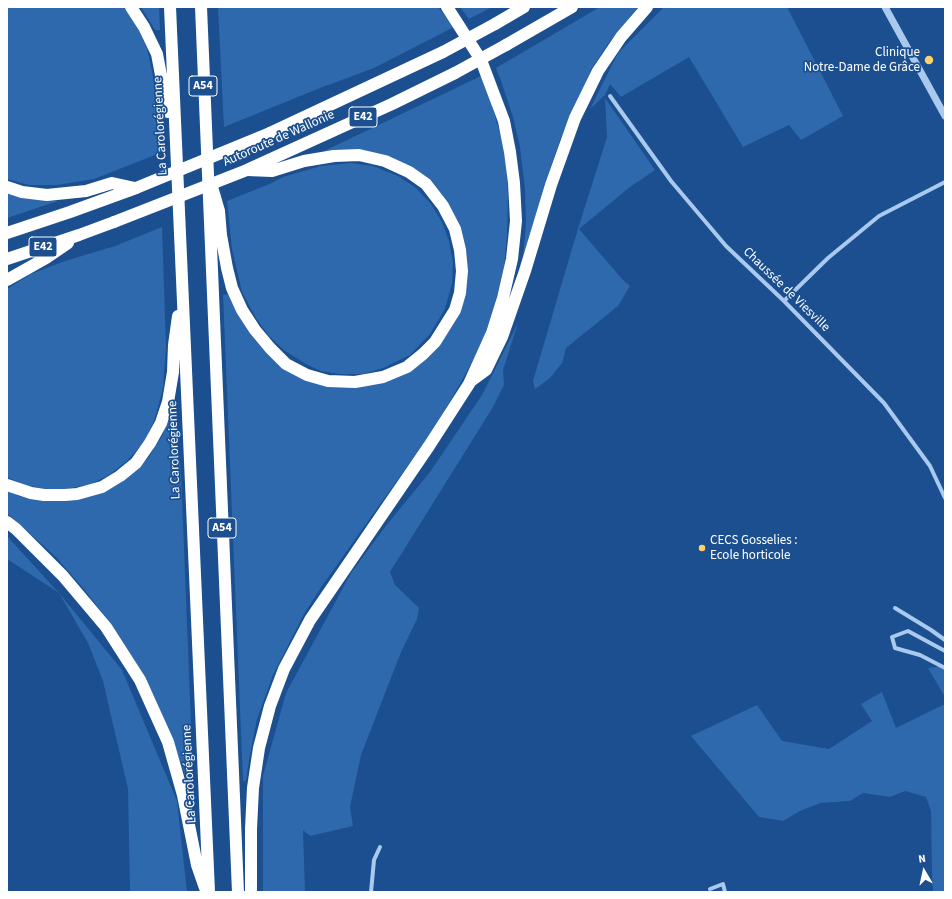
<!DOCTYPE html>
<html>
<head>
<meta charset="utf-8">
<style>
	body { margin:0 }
	#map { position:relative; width:952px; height:899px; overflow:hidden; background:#1b4f8f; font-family:"Source Sans 3",sans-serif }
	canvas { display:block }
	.frame { position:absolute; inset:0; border:8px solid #fff; pointer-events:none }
	.north { position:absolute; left:904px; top:851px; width:40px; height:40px; -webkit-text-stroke:3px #1b4f8f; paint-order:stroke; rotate:351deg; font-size:11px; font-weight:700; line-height:16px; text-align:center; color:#fff }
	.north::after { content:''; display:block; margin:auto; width:14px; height:18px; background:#fff; clip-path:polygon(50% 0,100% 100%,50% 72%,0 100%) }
</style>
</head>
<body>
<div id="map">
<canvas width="952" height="899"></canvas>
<div class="frame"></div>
<div class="north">N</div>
</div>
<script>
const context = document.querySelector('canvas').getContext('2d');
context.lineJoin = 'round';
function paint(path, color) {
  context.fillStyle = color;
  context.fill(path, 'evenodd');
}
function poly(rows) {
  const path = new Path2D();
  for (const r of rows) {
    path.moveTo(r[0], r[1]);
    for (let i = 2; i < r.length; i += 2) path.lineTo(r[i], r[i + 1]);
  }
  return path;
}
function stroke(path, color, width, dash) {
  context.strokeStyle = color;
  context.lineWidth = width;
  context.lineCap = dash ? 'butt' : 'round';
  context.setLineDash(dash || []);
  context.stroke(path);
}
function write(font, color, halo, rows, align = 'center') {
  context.font = font + ' "Source Sans 3",sans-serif';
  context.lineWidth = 3.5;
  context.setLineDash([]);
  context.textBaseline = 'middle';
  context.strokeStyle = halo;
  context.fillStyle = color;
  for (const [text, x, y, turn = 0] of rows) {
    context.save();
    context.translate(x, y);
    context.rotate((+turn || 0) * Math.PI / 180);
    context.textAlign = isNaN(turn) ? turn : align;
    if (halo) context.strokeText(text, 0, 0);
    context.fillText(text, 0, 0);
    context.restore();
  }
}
paint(poly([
	[7,7,122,7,124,8,137,25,147,48,154,81,160,153,94,179,57,185,29,185,7,179],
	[141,7,159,7,160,30,155,30],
	[218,7,438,7,454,27,374,68,320,88,224,127],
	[460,7,492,7,469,19],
	[600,7,638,7,607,45,591,70,579,98,560,140,544,186,531,235,523,258,526,222,525,189,520,147,513,117,501,81,496,68],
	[664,7,787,7,843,116,801,140,789,125,743,147,689,57,621,97,610,84,605,95,590,109,618,53],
	[481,76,489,96,501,136,506,165,508,193,507,236,504,268,495,303,485,334,471,364,449,403,425,441,322,586,304,614,273,675,257,719,249,760,246,781,243,781,223,295,229,294,240,316,255,340,274,360,344,387,424,360,445,337,461,305,462,236,406,165,320,153],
	[605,98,655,170,630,187,579,229,623,280,630,286,618,306,566,348,562,363,550,378,535,389,533,381,577,232,607,137],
	[351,163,373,166,398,176,416,188,431,204,442,222,449,241,453,263,452,283,445,309,430,334,410,355,383,368,363,374,340,374,321,371,306,364,285,351,269,336,256,318,242,292,232,249,227,201,272,183,283,177,321,166],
	[7,193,21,198,58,201,7,218],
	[162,227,166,347,163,388,155,418,145,441,127,461,109,475,91,484,67,489,47,490,22,484,7,477,7,289,31,274,62,262,115,246],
	[518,323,503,370,504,385,493,407,390,572,395,585,419,608,417,619,401,652,361,755,350,807,353,826,310,836,303,830,305,892,263,892,263,776,286,693,351,573,385,527,430,472,482,395],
	[175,399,181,473,193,774,185,775,172,738,154,696,135,661,111,624,83,588,56,557,7,513,7,490,19,496,44,501,76,500,97,494,118,483,135,471,149,457,163,434],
	[7,536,59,593,122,670,177,801,187,892,130,892,128,789,103,681,88,643,59,593,7,559],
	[943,666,945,668,945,697,928,668],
	[882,692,896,728,945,704,945,892,933,892,932,872,931,811,926,797,905,791,890,797,863,793,850,801,820,803,800,811,783,821,759,817,691,736,757,705,782,741,829,749,872,721,861,704]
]), '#2e69ad');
stroke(poly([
	[610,96,671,181,726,246,784,301,884,403,930,466,945,498],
	[784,301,828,258,879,216,945,182],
	[895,608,931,630,945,640],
	[945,651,908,631,892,637,895,648,920,655,945,668],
	[710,889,723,884,725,892],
	[371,892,374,860,380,847]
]), '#a9c9ee', 4);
stroke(poly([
	[885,7,945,116]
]), '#a9c9ee', 7);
stroke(poly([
	[131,7,144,27,157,54,168,112],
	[170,7,209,892],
	[201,7,238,892],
	[495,24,524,7],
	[506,45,572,7],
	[270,133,443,52],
	[249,169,392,104,455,73],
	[7,187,22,192,47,195,86,191,112,183,135,188],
	[212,187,219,211,221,235,227,268,232,288,242,310,255,330,270,348,286,364,307,375,328,381,355,382,383,377,407,367,423,354,435,342,455,310,460,293,462,271,460,250,455,229,443,206,426,184,409,172,385,161,359,155,334,156,304,161,272,171,247,170],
	[7,233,70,212,136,188],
	[7,259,79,235,114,222],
	[7,280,46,258,68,243],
	[471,381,486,370,502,337,525,271,551,185,575,118,598,71,621,37,647,7],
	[7,485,31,493,44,495,65,495,77,494,102,487,120,476,136,463,150,443,161,423,168,402,173,372,174,345,178,316],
	[7,522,16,529,63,576,106,627,140,680,168,742,183,795,197,865,205,888],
	[251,892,251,829,253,788,259,748,270,706,284,669,310,620,429,446,469,384,492,333,503,298,512,259,516,221,514,183,510,152,504,121,481,60,447,7]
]), '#fff', 12);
stroke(poly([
	[443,52,495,24],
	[455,73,506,45],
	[136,188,270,133],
	[114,222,247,170]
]), '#fff', 12);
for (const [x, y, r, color] of [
	[929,60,5,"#ffd166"],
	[702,548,4,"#ffd166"]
]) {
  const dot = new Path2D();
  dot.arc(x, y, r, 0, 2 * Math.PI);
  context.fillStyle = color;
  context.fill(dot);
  stroke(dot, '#1b4f8f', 1.5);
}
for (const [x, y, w] of [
	[203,86,28],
	[363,117,28],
	[43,247,28],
	[222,528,28]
]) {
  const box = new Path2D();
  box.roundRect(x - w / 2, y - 10, w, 20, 3);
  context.fillStyle = '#1b4f8f';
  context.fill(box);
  stroke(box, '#fff', 1);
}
write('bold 12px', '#fff', null, [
	["A54",203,86],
	["E42",363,117],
	["E42",43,247],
	["A54",222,528]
]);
write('13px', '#fff', '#1b4f8f', [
	["Clinique",920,53],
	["Notre-Dame de Grâce",920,68],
	["CECS Gosselies :",710,541,"left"],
	["Ecole horticole",710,556,"left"]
], 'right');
write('13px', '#fff', '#1b4f8f', [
	["La Carolorégienne",161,126,-93],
	["Autoroute de Wallonie",279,139,-24],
	["Chaussée de Viesville",786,290,44],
	["La Carolorégienne",175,450,-92],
	["La Carolorégienne",190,774,-93]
]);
</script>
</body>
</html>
